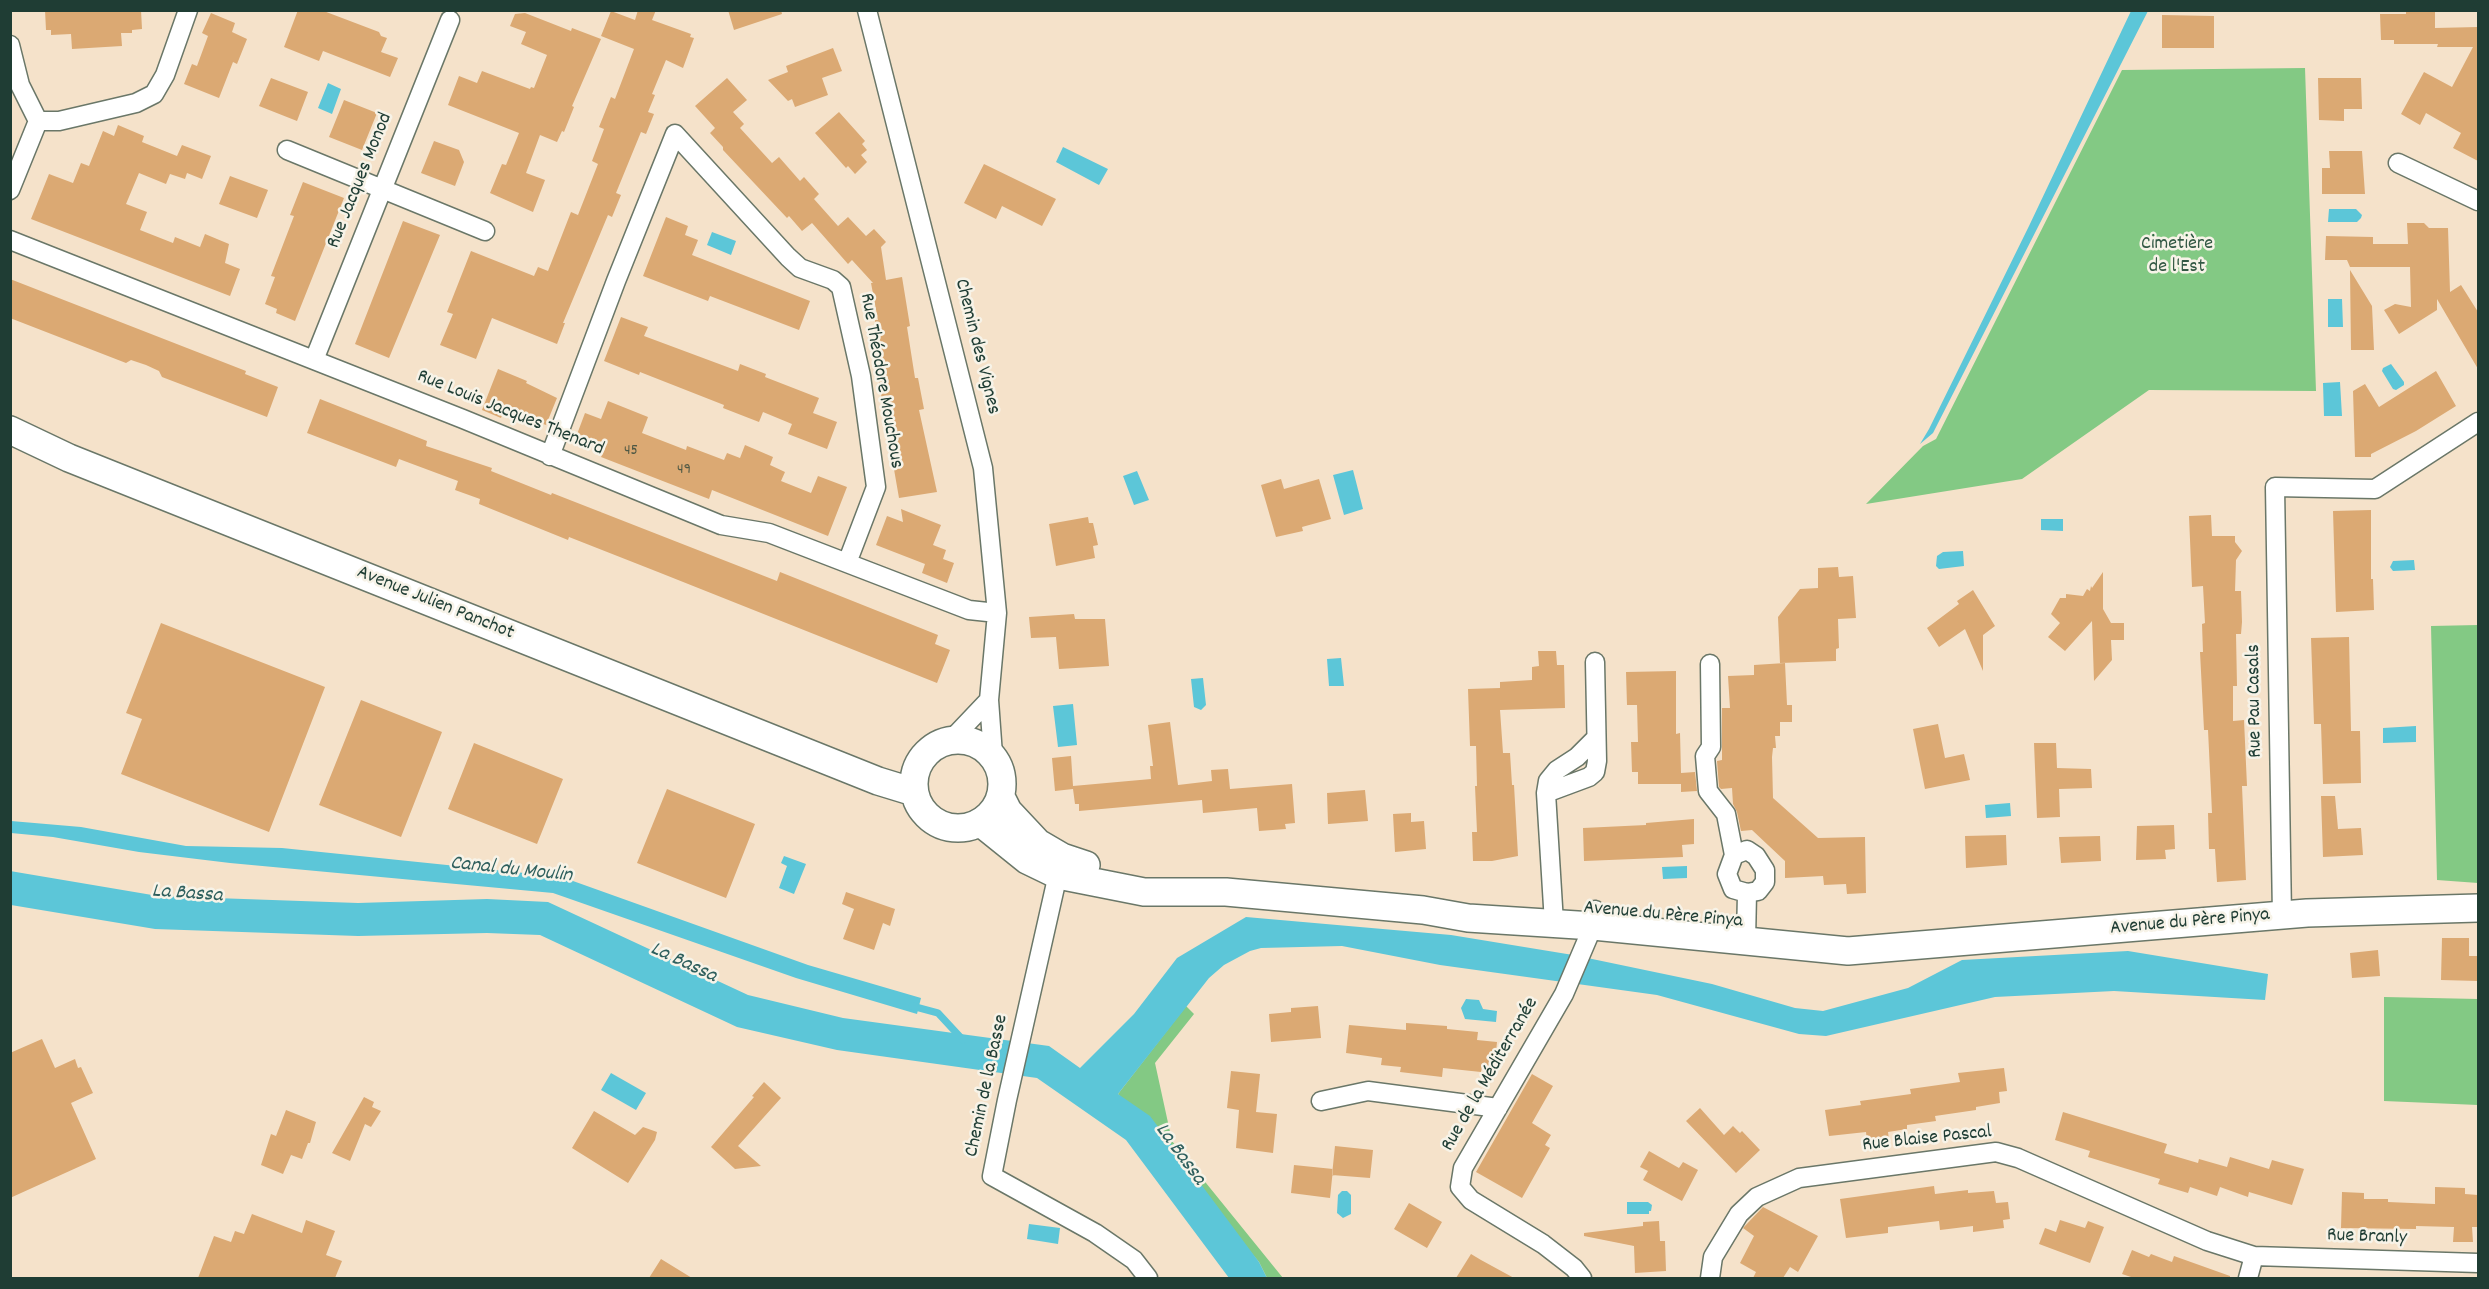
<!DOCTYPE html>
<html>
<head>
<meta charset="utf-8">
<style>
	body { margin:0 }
	#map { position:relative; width:2489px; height:1289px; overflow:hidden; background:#f5e2ca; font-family:Dekko,sans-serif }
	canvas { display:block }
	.frame { position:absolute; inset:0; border:12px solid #1f3d34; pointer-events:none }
</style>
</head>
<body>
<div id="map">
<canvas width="2489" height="1289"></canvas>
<div class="frame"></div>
</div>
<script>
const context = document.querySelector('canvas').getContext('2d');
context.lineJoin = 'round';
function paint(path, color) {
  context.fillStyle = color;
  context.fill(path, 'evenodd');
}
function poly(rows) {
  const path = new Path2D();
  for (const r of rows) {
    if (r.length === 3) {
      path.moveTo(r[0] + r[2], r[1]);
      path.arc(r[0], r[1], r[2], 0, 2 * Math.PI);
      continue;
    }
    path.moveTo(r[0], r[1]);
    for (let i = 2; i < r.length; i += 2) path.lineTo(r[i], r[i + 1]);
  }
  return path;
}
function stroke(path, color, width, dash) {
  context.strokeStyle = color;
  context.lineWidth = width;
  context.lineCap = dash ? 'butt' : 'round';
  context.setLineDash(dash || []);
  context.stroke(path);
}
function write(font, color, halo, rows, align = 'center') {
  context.font = font + ' Dekko,sans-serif';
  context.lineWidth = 5;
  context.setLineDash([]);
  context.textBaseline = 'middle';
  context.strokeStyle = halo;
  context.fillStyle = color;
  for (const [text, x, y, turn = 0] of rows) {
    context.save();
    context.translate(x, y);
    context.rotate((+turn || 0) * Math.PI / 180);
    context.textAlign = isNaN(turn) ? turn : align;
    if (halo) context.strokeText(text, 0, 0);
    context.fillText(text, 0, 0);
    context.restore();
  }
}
paint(poly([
	[2305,68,2316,391,2149,390,2022,479,1866,504,1923,446,1936,439,2122,70],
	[2478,625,2478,883,2437,880,2431,626],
	[2384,997,2478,999,2478,1105,2384,1101],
	[1186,1006,1194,1014,1155,1063,1172,1141,1283,1278,1267,1278,1259,1262,1118,1094]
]), '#83c984');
paint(poly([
	[2131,11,2148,11,1933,433,1920,444,1929,429,2029,226],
	[328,83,341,89,332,114,318,108],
	[1063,147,1108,169,1099,185,1056,162],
	[2329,209,2356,209,2362,215,2361,218,2357,222,2328,222],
	[712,232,736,241,731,255,707,245],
	[2328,299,2342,299,2343,327,2328,327],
	[2391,364,2404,382,2404,385,2396,390,2393,389,2382,371,2383,368],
	[2340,382,2342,416,2324,416,2323,383],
	[1353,470,1363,509,1344,515,1333,475],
	[1137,471,1149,500,1134,505,1123,476],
	[2041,519,2063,519,2063,531,2041,530],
	[1963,551,1964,566,1939,569,1936,566,1937,556,1943,552],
	[2414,560,2415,570,2393,571,2390,567,2393,561],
	[1341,658,1344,686,1329,686,1327,659],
	[1203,678,1206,705,1201,710,1194,707,1191,679],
	[1073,704,1077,745,1058,747,1053,706],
	[2416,726,2416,742,2383,743,2383,728],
	[2010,803,2011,816,1986,818,1985,805],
	[11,821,81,827,186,846,282,848,573,878,573,881,808,965,921,998,917,1014,796,978,553,893,230,863,139,852,53,837,11,833],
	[784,856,806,864,794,894,779,888,787,866,781,863],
	[1687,866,1687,878,1663,879,1662,867],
	[10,871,158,896,358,903,487,899,548,902,748,995,843,1018,1049,1046,1080,1068,1134,1014,1177,958,1246,917,1451,935,1573,955,1712,984,1795,1008,1823,1011,1908,988,1962,960,2128,951,2268,974,2265,1000,2114,991,1995,997,1826,1036,1799,1034,1657,995,1440,965,1342,946,1261,948,1250,951,1224,965,1209,978,1118,1094,1150,1116,1259,1262,1267,1278,1229,1278,1126,1140,1037,1078,837,1050,737,1027,540,935,487,933,358,936,155,929,11,905],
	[1466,999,1479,1000,1483,1009,1497,1011,1496,1022,1465,1019,1461,1008],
	[611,1073,646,1093,636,1110,601,1090],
	[1342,1191,1347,1191,1351,1195,1351,1214,1343,1218,1337,1213,1338,1195],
	[1627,1202,1648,1202,1652,1205,1651,1211,1649,1211,1649,1214,1627,1214],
	[1029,1224,1060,1228,1058,1244,1027,1239]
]), '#5cc6d8');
stroke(poly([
	[912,1006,938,1013,963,1040]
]), '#5cc6d8', 7);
paint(poly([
	[45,10,141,10,142,29,132,30,132,33,121,33,122,46,72,49,71,34,51,35,51,30,46,30],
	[298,10,321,10,379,32,381,36,387,38,381,52,398,58,390,77,323,51,319,61,284,47],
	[638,10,656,10,652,20,691,34,690,37,694,38,683,68,666,60,652,94,655,95,648,112,654,114,646,134,641,132,616,193,621,195,612,217,608,215,563,323,565,323,557,344,492,318,476,359,440,345,453,314,447,312,471,251,534,276,538,267,548,271,571,212,578,215,598,164,592,161,604,129,599,127,611,97,615,99,634,49,601,36,611,11,635,20],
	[728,10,781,10,782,14,734,30],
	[2406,10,2435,10,2435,28,2478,27,2478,161,2453,148,2461,133,2426,113,2420,125,2401,114,2424,72,2452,87,2473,47,2437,47,2438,44,2394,44,2394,40,2381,40,2380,14,2406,14],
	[211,13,235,23,232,32,247,39,237,64,233,62,219,98,184,84,192,64,197,66,208,36,202,33],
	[525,13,571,31,572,28,601,39,572,106,574,107,564,132,562,131,557,142,540,135,526,173,545,180,533,212,490,193,502,164,506,165,519,133,448,105,459,76,477,83,482,71,530,89,531,87,534,88,547,55,521,44,526,32,510,26,515,14],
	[2162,15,2214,16,2214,48,2162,48],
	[833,48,842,71,822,78,828,95,795,107,792,99,788,101,768,80,788,72,786,66],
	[271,78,308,92,297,121,259,106],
	[727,78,747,100,733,112,744,124,740,128,772,163,779,157,800,181,804,177,819,194,814,199,838,226,848,217,866,236,874,229,886,242,881,247,886,280,902,277,910,326,907,327,915,378,918,378,924,409,919,410,937,492,899,498,870,331,876,330,875,320,878,320,871,283,873,283,852,260,848,264,812,223,802,231,789,216,787,218,723,150,723,147,710,133,715,128,695,106],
	[2318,78,2361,78,2362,109,2344,109,2344,121,2319,120],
	[344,100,377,113,362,150,329,137],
	[839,112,865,141,862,144,867,150,861,155,867,162,855,174,848,166,846,168,815,133],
	[118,125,144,136,142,142,177,156,182,145,211,156,202,179,187,173,185,179,170,174,166,184,139,173,126,204,147,212,140,230,173,243,175,237,200,247,205,234,229,244,225,263,240,269,230,296,31,219,49,174,73,183,81,163,89,166,103,131,114,136],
	[434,141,459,150,464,162,455,186,421,173],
	[2329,151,2362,151,2365,194,2322,194,2322,168,2330,168],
	[984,164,1056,199,1042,226,1002,206,996,219,964,203],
	[230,176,268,190,257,218,219,204],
	[303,182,344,198,295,321,276,313,277,309,265,304,275,277,271,276,294,216,290,215],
	[666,217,688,226,685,235,698,240,692,255,810,301,799,330,710,296,708,301,643,276],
	[403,221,440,235,389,358,355,344],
	[2407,223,2424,223,2429,228,2448,228,2450,292,2461,285,2478,312,2478,369,2437,299,2437,310,2399,334,2384,310,2395,304,2411,307,2410,267,2350,267,2347,260,2325,260,2326,236,2373,237,2373,244,2408,244],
	[2350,270,2372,306,2374,350,2351,350],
	[10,279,246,371,245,374,278,387,267,417,162,377,159,371,146,365,131,360,126,363,10,318],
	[621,317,648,327,644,336,738,371,740,364,766,374,765,377,819,398,813,413,837,422,827,449,788,434,792,424,763,412,759,422,723,408,724,405,640,372,639,375,604,361],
	[498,369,527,381,526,383,557,398,546,425,504,410,501,418,482,410],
	[2436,371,2456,406,2416,431,2371,454,2371,457,2355,457,2353,391,2365,384,2379,407],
	[320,399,427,441,426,446,492,468,491,471,551,495,552,493,777,581,780,572,938,635,935,644,950,650,937,683,658,572,569,537,568,540,479,504,480,499,455,490,458,481,399,459,396,467,307,433],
	[608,401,648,417,642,433,686,450,687,446,724,460,727,453,740,458,745,445,773,457,770,465,785,472,781,481,811,493,818,476,847,487,828,536,712,490,709,499,601,457,605,449,576,437,585,413,601,419],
	[1281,479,1284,489,1319,479,1331,519,1302,527,1303,531,1276,537,1261,485],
	[901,509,941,525,933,545,946,550,943,559,954,563,947,583,922,573,925,564,876,545,887,516,903,522],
	[2371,510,2371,579,2373,579,2374,610,2336,612,2333,511],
	[2211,515,2212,536,2235,536,2235,542,2242,551,2236,560,2235,591,2241,591,2242,622,2241,634,2236,634,2237,686,2233,686,2233,721,2244,720,2247,786,2242,786,2246,880,2217,882,2215,849,2209,849,2208,813,2212,813,2208,730,2204,730,2200,652,2203,652,2202,624,2205,623,2203,586,2192,587,2189,516],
	[1088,517,1089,523,1093,523,1098,545,1093,546,1095,558,1056,566,1049,524],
	[1838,567,1839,577,1853,576,1856,618,1838,619,1839,648,1836,649,1836,661,1780,663,1778,617,1800,589,1818,588,1818,568],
	[2103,572,2103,609,2111,623,2124,623,2124,640,2111,640,2112,660,2094,681,2092,621,2065,651,2048,637,2060,623,2051,614,2060,598,2066,598,2066,594,2083,596,2087,589,2090,591,2091,586,2092,588],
	[1973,590,1995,626,1983,635,1983,671,1965,629,1939,647,1927,628,1959,604,1957,601],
	[1074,614,1075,619,1105,619,1109,666,1059,669,1056,637,1031,638,1029,617],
	[161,623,325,687,269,832,121,774,142,719,126,713],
	[2349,637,2351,731,2360,731,2361,783,2323,784,2321,724,2314,724,2311,638],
	[1538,651,1556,651,1557,665,1564,665,1565,708,1500,710,1503,753,1510,753,1512,785,1514,785,1518,856,1492,861,1473,861,1472,832,1477,832,1475,786,1477,786,1476,746,1470,746,1468,689,1500,688,1500,682,1532,680,1532,667,1539,666],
	[1785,663,1787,705,1792,705,1792,722,1780,722,1780,736,1775,736,1776,748,1773,748,1772,757,1773,798,1818,838,1865,837,1866,893,1847,894,1846,884,1824,885,1823,876,1785,878,1785,861,1752,830,1741,831,1737,812,1733,804,1732,788,1721,789,1719,787,1717,761,1722,760,1722,708,1730,708,1728,676,1754,675,1754,665],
	[1676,671,1676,734,1680,733,1681,773,1695,772,1697,791,1681,792,1681,784,1638,784,1638,772,1632,772,1631,742,1638,742,1637,705,1627,705,1626,672],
	[361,700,442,732,401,837,319,805],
	[1170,722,1178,785,1212,781,1211,770,1228,769,1230,789,1292,784,1295,823,1285,824,1286,829,1259,831,1257,808,1203,813,1202,800,1079,811,1079,804,1075,804,1073,789,1055,791,1052,758,1071,756,1073,786,1151,779,1150,766,1153,766,1148,725],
	[1938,724,1945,758,1964,754,1970,780,1925,789,1913,729],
	[474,743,563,779,537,844,448,809],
	[2034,743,2056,743,2057,768,2091,769,2092,788,2059,789,2060,817,2037,818],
	[667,789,755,824,726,898,637,863],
	[1365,790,1368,821,1328,824,1327,793],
	[2321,796,2335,796,2338,829,2361,828,2363,855,2323,857],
	[1411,813,1411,822,1424,821,1426,849,1395,852,1393,814],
	[1694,819,1694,844,1682,845,1683,857,1584,861,1583,828,1646,825,1646,823],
	[2174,825,2175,849,2165,850,2166,859,2136,860,2137,826],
	[2006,835,2007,865,1966,868,1965,836],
	[2100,836,2101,861,2061,863,2059,837],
	[846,892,895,909,890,926,883,923,874,950,843,939,854,909,842,904],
	[2442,938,2469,938,2469,956,2478,956,2478,981,2441,980],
	[2378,950,2380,976,2352,978,2350,953],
	[1318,1006,1321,1038,1271,1042,1269,1014,1291,1012,1291,1008],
	[1406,1023,1447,1026,1447,1029,1478,1032,1477,1040,1497,1042,1495,1062,1491,1062,1491,1068,1482,1067,1481,1072,1443,1068,1442,1077,1400,1072,1401,1067,1381,1065,1382,1058,1346,1053,1349,1025,1406,1030],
	[42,1039,55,1068,75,1059,78,1068,81,1067,93,1093,71,1103,96,1159,10,1198,10,1053],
	[2004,1068,2007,1091,1999,1092,2000,1103,1976,1107,1976,1110,1935,1116,1936,1121,1907,1125,1907,1129,1888,1132,1890,1147,1868,1150,1866,1132,1829,1136,1825,1110,1861,1105,1860,1101,1911,1094,1910,1089,1960,1082,1958,1073],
	[1231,1071,1260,1074,1256,1112,1277,1114,1273,1153,1236,1148,1239,1110,1227,1108],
	[1532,1074,1553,1086,1532,1123,1551,1135,1545,1145,1550,1148,1522,1198,1476,1172],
	[764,1082,781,1098,738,1146,761,1166,735,1169,711,1147,754,1097,752,1096],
	[364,1097,374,1102,372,1107,381,1111,371,1127,365,1124,350,1161,332,1153],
	[1700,1108,1724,1135,1733,1126,1740,1133,1742,1131,1760,1150,1736,1173,1686,1121],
	[286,1110,316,1122,310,1143,308,1143,302,1159,291,1155,283,1174,261,1165,271,1134,276,1136],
	[594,1111,635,1135,643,1127,657,1132,655,1140,628,1183,572,1148],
	[2063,1112,2167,1144,2164,1153,2198,1163,2199,1159,2227,1167,2230,1157,2269,1169,2272,1160,2304,1169,2292,1205,2249,1192,2248,1197,2220,1187,2217,1196,2190,1187,2188,1193,2158,1184,2160,1179,2088,1157,2090,1151,2055,1140],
	[1335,1146,1373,1150,1370,1178,1332,1175],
	[1649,1151,1679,1168,1683,1162,1698,1170,1682,1201,1643,1180,1648,1171,1640,1167],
	[1294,1165,1333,1169,1330,1198,1291,1193],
	[1934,1186,1935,1194,1968,1190,1968,1193,1994,1191,1996,1203,2008,1202,2010,1219,2003,1220,2004,1228,1973,1232,1973,1226,1940,1230,1939,1221,1888,1227,1888,1233,1846,1238,1840,1199],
	[2435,1187,2465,1188,2465,1194,2478,1195,2478,1227,2472,1227,2473,1242,2453,1242,2454,1227,2416,1226,2416,1229,2341,1228,2342,1192,2364,1193,2364,1199,2388,1199,2388,1202,2435,1204],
	[1409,1203,1442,1222,1427,1248,1394,1229],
	[1763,1207,1818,1236,1798,1272,1790,1267,1783,1278,1753,1278,1756,1272,1740,1263,1754,1236,1743,1228],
	[252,1214,302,1233,306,1220,335,1231,326,1255,342,1261,335,1278,198,1278,214,1236,231,1242,235,1231,244,1234],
	[2060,1220,2085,1228,2088,1221,2104,1227,2090,1263,2039,1244,2045,1228,2056,1232],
	[1659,1221,1660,1241,1665,1241,1666,1271,1635,1273,1634,1246,1584,1236,1584,1233,1643,1226,1643,1222],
	[2132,1250,2149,1257,2151,1254,2172,1262,2174,1256,2230,1276,2230,1278,2134,1278,2122,1274],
	[1471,1254,1481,1260,1514,1278,1456,1278],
	[661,1259,692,1278,649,1278]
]), '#dba973');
const minor = poly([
	[867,10,983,468,997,613,989,700,993,755],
	[10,45,20,85,38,121,10,190],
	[38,121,59,121,136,103,154,94,165,75,188,10],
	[287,150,485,231],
	[2398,163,2478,201],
	[10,240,463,419,721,525,769,533,969,610,997,613],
	[314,360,450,20],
	[550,456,616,281,675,134,788,257,800,268,833,280,841,287,861,376,876,487,847,563],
	[1710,664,1711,747,1705,756,1708,791,1726,814,1734,855],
	[951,740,989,700],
	[1546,793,1548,781,1557,770,1577,757,1596,738],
	[1060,865,1007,1100,992,1176,1095,1233,1134,1260,1148,1278],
	[2282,916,2275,487,2375,489,2478,422],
	[1554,923,1546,793,1589,777,1595,772,1597,761,1595,662],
	[1746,941,1747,893,1733,889,1727,874,1734,855,1747,850,1756,856,1765,870,1765,882,1758,891,1747,893],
	[1321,1101,1368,1091,1498,1108],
	[1582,1278,1574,1268,1543,1244,1471,1200,1460,1187,1463,1168,1564,994,1593,926,1595,910],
	[1710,1278,1713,1257,1739,1214,1757,1197,1799,1178,1996,1152,2018,1158,2207,1241,2254,1256,2478,1263],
	[2248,1278,2254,1256]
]);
const secondary = poly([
	[10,430,69,458,878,781,914,792],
	[958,784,44],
	[1001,797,1008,811,1038,843,1062,857,1086,865],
	[981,823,1027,860,1058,875,1144,892,1226,892,1423,910,1468,918,1593,926,1848,951,2307,913,2478,908]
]);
stroke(minor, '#6a7768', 21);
stroke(secondary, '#6a7768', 30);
stroke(minor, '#fff', 18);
stroke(secondary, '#fff', 27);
write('16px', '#4e5844', null, [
	["45",631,452],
	["49",684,471]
]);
write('20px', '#1f3d34', '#f7f3e8', [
	["Rue Jacques Monod",361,181,-68],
	["Chemin des Vignes",976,347,76],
	["Rue Théodore Mouchous",880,381,80],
	["Rue Louis Jacques Thenard",510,414,22],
	["Avenue Julien Panchot",435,604,22],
	["Rue Pau Casals",2256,701,-91],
	["Avenue du Père Pinya",1663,916,5],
	["Avenue du Père Pinya",2190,923,-5],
	["Rue de la Méditerranée",1491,1075,-60],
	["Chemin de la Basse",988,1086,-78],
	["Rue Blaise Pascal",1927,1140,-6],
	["Rue Branly",2367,1238,2]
]);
write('20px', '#335944', '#f7f3e8', [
	["Cimetière",2177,245],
	["de l'Est",2177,268]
]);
write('italic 21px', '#2e5f5d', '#f7f3e8', [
	["Canal du Moulin",511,871,6],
	["La Bassa",187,895,4],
	["La Bassa",683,964,25],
	["La Bassa",1179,1155,54]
]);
</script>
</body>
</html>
